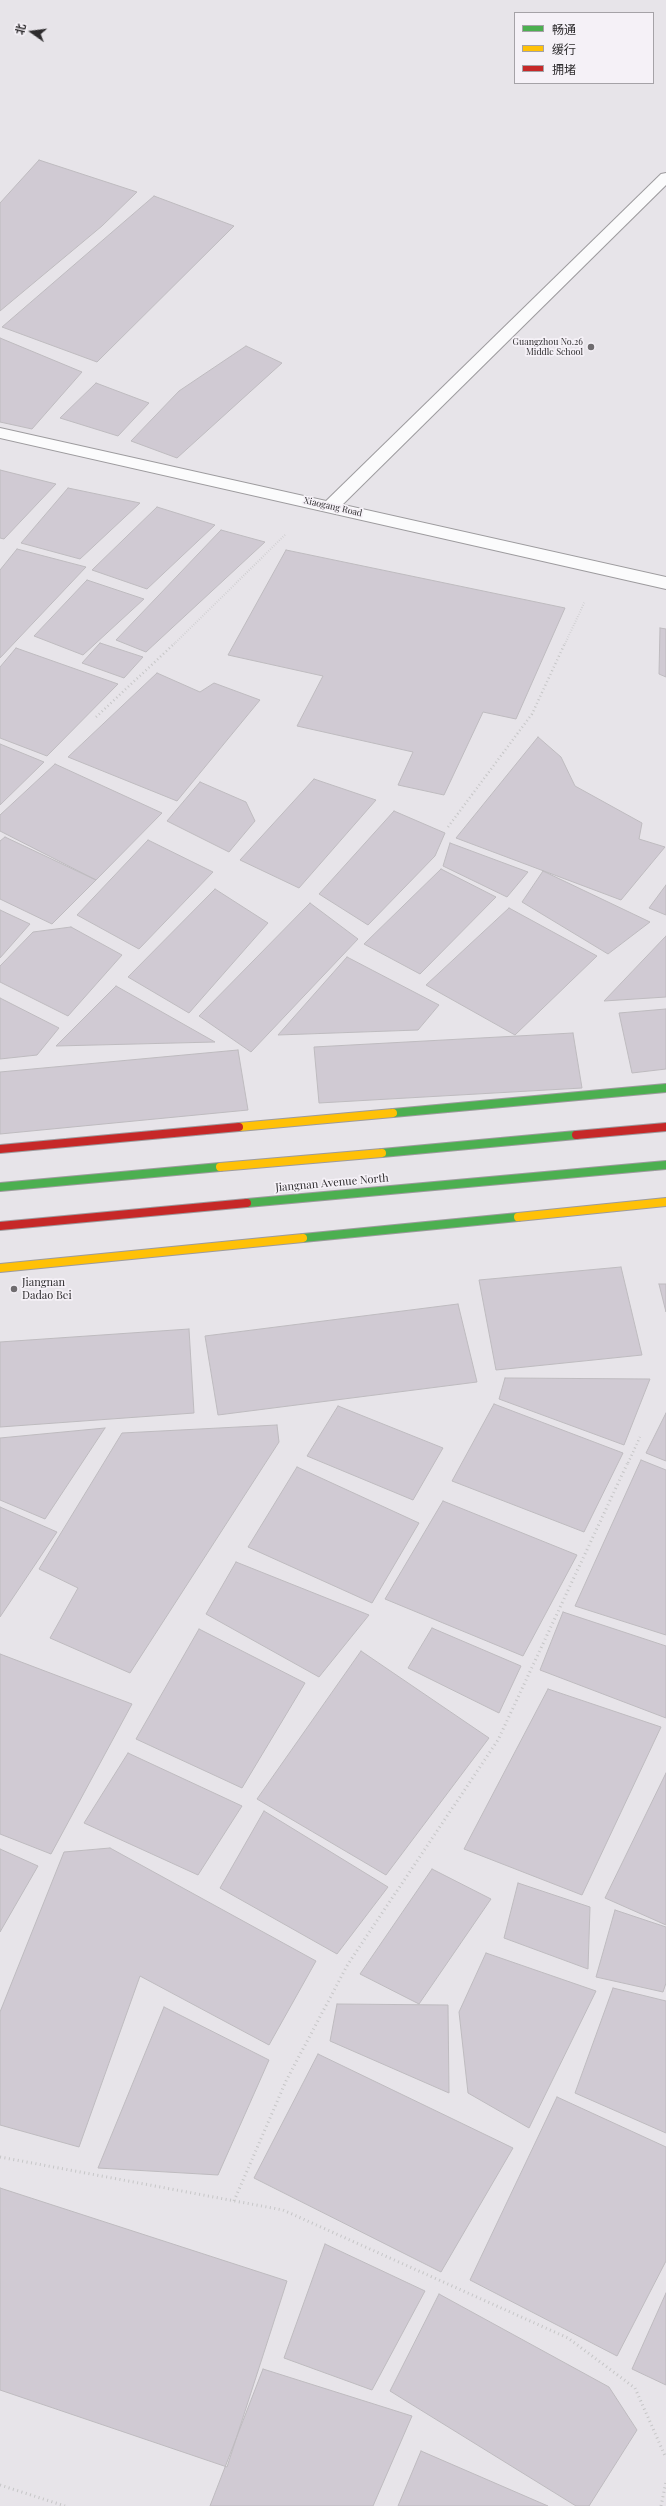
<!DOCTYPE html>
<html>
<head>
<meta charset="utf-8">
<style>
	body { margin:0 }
	#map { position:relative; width:666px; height:2506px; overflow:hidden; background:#e7e4e9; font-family:"Playfair Display","Noto Sans SC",serif }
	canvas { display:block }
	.legend { position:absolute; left:514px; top:12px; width:140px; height:72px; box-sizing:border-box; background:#f5f1f7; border:1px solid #a5a2a7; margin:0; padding:5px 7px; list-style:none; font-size:12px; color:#2e2c2e }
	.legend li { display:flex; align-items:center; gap:8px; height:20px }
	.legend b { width:20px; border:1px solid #a5a2a7 }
	.north { position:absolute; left:12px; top:12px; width:40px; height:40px; -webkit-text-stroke:3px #f5f1f7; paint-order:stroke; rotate:284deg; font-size:11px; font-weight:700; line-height:16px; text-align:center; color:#2e2c2e }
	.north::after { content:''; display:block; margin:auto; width:14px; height:18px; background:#2e2c2e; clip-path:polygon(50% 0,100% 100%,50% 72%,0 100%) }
</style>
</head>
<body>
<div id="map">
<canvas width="666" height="2506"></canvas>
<ul class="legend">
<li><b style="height:5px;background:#4caf50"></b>畅通</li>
<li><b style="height:5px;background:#ffc107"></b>缓行</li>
<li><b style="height:5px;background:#c62828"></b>拥堵</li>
</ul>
<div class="north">北</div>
</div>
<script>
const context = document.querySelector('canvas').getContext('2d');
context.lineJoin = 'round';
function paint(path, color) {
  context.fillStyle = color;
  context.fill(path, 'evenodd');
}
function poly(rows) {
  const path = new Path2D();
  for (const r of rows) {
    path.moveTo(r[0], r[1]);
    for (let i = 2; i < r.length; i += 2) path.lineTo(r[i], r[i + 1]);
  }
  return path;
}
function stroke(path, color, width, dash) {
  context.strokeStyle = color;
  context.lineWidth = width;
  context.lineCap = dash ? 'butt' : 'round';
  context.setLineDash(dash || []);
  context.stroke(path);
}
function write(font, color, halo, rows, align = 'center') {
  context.font = font + ' "Playfair Display",serif';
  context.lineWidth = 3.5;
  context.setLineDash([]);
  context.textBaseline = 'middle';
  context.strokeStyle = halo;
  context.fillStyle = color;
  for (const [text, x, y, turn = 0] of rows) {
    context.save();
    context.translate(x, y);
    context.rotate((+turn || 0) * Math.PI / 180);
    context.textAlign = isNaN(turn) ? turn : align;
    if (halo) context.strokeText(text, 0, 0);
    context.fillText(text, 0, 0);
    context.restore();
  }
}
const building = poly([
	[39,160,137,192,102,226,0,311,0,203,39,160],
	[154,196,234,226,97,362,2,327,154,196],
	[0,338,82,372,32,429,0,422,0,338],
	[246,346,282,363,177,458,131,441,179,391,246,346],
	[96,383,149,403,118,436,60,418,96,383],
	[0,470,56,484,4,539,0,538,0,470],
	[68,488,140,503,80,559,21,543,68,488],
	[157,507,215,525,147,589,92,570,157,507],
	[221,530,265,542,146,652,116,640,221,530],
	[17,549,86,567,0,658,0,570,17,549],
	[286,550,565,608,516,719,483,712,444,795,398,785,413,752,297,726,323,676,228,655,286,550],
	[87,580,144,599,83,655,34,636,87,580],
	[660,628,666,629,666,677,659,674,660,628],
	[100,643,143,657,124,678,82,663,100,643],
	[16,648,118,684,47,756,0,738,0,667,16,648],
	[157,673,200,692,214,683,260,700,177,801,68,757,157,673],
	[538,737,561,757,575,786,642,823,639,839,665,847,621,900,456,838,538,737],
	[0,744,44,762,0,805,0,744],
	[55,764,162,813,96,880,0,831,0,815,55,764],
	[314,779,376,800,299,888,240,860,314,779],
	[200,782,246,802,255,821,229,852,167,821,200,782],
	[394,811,445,833,435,856,368,925,319,894,394,811],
	[5,837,96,880,52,924,0,899,0,841,5,837],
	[148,840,213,872,139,949,77,915,148,840],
	[450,843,528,872,507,897,443,866,450,843],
	[441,869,496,897,420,974,364,944,441,869],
	[543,871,650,922,608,954,522,902,543,871],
	[666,885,666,915,649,908,666,885],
	[215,889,268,923,189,1013,128,977,215,889],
	[310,903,358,939,251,1052,199,1016,310,903],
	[509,908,597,956,515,1035,426,985,509,908],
	[0,910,30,924,0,958,0,910],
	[71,927,122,955,68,1016,0,982,0,966,33,932,71,927],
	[666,936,666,997,604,1001,666,936],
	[347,957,439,1005,418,1030,278,1035,347,957],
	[116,986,215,1042,56,1046,116,986],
	[0,998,59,1028,37,1055,0,1059,0,998],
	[666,1009,666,1069,632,1073,619,1013,666,1009],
	[573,1033,582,1088,319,1103,314,1047,573,1033],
	[238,1050,248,1110,0,1134,0,1072,238,1050],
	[621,1267,642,1355,496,1370,479,1280,621,1267],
	[659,1284,666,1284,666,1312,659,1284],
	[458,1304,477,1382,218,1415,205,1336,458,1304],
	[189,1329,194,1413,0,1427,0,1342,189,1329],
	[505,1378,650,1379,624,1445,499,1399,505,1378],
	[494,1404,623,1453,584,1532,452,1481,494,1404],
	[338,1406,443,1448,413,1500,307,1456,338,1406],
	[666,1413,666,1461,646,1453,666,1413],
	[277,1425,279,1442,130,1673,50,1638,78,1588,39,1569,122,1433,277,1425],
	[105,1428,45,1519,0,1500,0,1438,105,1428],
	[641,1460,666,1470,666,1635,575,1606,641,1460],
	[297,1467,419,1523,372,1603,248,1547,297,1467],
	[443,1501,577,1555,523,1656,385,1599,443,1501],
	[0,1507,57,1532,0,1617,0,1507],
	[236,1562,369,1615,319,1677,206,1614,236,1562],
	[563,1612,666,1646,666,1718,540,1670,563,1612],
	[432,1628,521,1666,499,1713,408,1668,432,1628],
	[199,1629,305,1683,242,1788,136,1739,199,1629],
	[361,1651,489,1738,386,1875,257,1799,361,1651],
	[0,1654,132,1704,51,1854,0,1834,0,1654],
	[548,1689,661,1727,582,1895,464,1849,548,1689],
	[128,1753,242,1806,198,1875,84,1823,128,1753],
	[666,1773,666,1925,605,1898,666,1773],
	[264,1811,388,1887,337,1954,220,1888,264,1811],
	[110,1848,316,1961,269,2045,140,1976,79,2147,0,2125,0,2012,64,1852,110,1848],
	[0,1849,38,1866,0,1932,0,1849],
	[432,1869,491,1899,419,2004,360,1974,432,1869],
	[518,1883,590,1907,588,1969,504,1938,518,1883],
	[615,1910,666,1927,666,1983,663,1992,596,1977,615,1910],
	[486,1953,596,1991,529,2128,468,2093,459,2012,486,1953],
	[613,1988,666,2001,666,2133,575,2093,613,1988],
	[337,2004,448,2005,449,2093,330,2041,337,2004],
	[164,2007,269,2060,218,2175,98,2168,164,2007],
	[318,2054,513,2148,441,2272,254,2178,318,2054],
	[557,2097,666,2147,666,2261,617,2356,470,2280,557,2097],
	[0,2188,287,2281,227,2467,0,2390,0,2188],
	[325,2244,425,2291,372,2390,284,2358,325,2244],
	[666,2293,666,2385,632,2369,666,2293],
	[439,2294,609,2387,637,2430,589,2506,576,2506,390,2391,439,2294],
	[263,2369,412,2416,373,2506,210,2506,263,2369],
	[421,2451,548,2506,398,2506,421,2451]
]);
paint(building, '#d0cad3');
stroke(building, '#bebbbf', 1);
const lane = poly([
	[666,173,666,185,336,511,324,511,322,507,324,503,661,174,666,173]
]);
const street = poly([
	[0,428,666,577,666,589,0,438,0,428]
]);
const fast = poly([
	[393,1113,666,1088],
	[382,1153,576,1135],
	[0,1187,220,1167],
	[247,1203,666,1165],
	[303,1238,518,1217]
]);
const slow = poly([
	[239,1127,393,1113],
	[220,1167,382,1153],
	[518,1217,666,1202],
	[0,1268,303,1238]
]);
const jam = poly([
	[576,1135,666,1127],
	[0,1149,239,1127],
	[0,1226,247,1203]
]);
stroke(lane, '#9d9b9e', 2);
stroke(street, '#9d9b9e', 2);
stroke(fast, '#9d9b9e', 10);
stroke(slow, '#9d9b9e', 10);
stroke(jam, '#9d9b9e', 10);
stroke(poly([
	[174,644,286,534],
	[565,644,585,601]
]), '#c6c6c7', 2, [0.5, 2]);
stroke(poly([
	[96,717,175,643],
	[448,827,532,714,565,643],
	[628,1463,640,1437]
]), '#c6c6c7', 2.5, [1, 3]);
stroke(poly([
	[0,2157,283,2210,568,2338,635,2388,666,2458],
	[234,2201,286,2081,348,1964,498,1740,628,1462],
	[0,2485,65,2506],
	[661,2506,666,2482]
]), '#c6c6c7', 3, [1, 3.5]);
paint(lane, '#fbfbfc');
paint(street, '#fbfbfc');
stroke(fast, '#4caf50', 8);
stroke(slow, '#ffc107', 8);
stroke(jam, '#c62828', 8);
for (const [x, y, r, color] of [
	[591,347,4,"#6f6c6f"],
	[14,1289,4,"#6f6c6f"]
]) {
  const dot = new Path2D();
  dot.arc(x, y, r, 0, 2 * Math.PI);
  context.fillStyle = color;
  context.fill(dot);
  stroke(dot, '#f5f1f7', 1.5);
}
write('9px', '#2e2c2e', '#f5f1f7', [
	["Guangzhou No.26",583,342],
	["Middle School",583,352]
], 'right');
write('9px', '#2e2c2e', '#f5f1f7', [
	["Xiaogang Road",333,507,13]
]);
write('11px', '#2e2c2e', '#f5f1f7', [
	["Jiangnan Avenue North",332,1183,-5]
]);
write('11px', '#2e2c2e', '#f5f1f7', [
	["Jiangnan",22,1283],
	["Dadao Bei",22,1296]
], 'left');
</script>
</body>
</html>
